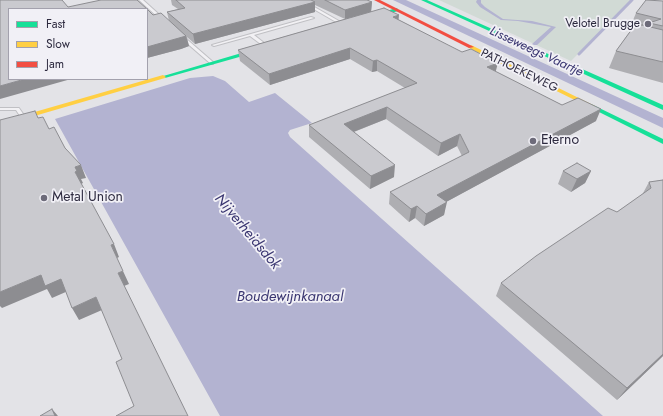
<!DOCTYPE html>
<html>
<head>
<meta charset="utf-8">
<style>
	body { margin:0 }
	#map { position:relative; width:663px; height:416px; overflow:hidden; background:#e3e3e7; font-family:Jost,sans-serif }
	canvas { display:block }
	.legend { position:absolute; left:8px; top:8px; width:140px; height:72px; box-sizing:border-box; background:#f1f0f6; border:1px solid #a3a1ad; margin:0; padding:5px 7px; list-style:none; font-size:12px; color:#2d2a3f }
	.legend li { display:flex; align-items:center; gap:8px; height:20px }
	.legend b { width:20px; border:1px solid #a3a1ad }
</style>
</head>
<body>
<div id="map">
<canvas width="663" height="416"></canvas>
<ul class="legend">
<li><b style="height:5px;background:#16e098"></b>Fast</li>
<li><b style="height:5px;background:#ffcf43"></b>Slow</li>
<li><b style="height:5px;background:#f24e42"></b>Jam</li>
</ul>
</div>
<script>
const context = document.querySelector('canvas').getContext('2d');
context.lineJoin = 'round';
function paint(path, color) {
  context.fillStyle = color;
  context.fill(path, 'evenodd');
}
function poly(rows) {
  const path = new Path2D();
  for (const r of rows) {
    path.moveTo(r[0], r[1]);
    for (let i = 2; i < r.length; i += 2) path.lineTo(r[i], r[i + 1]);
  }
  return path;
}
function stroke(path, color, width, dash) {
  context.strokeStyle = color;
  context.lineWidth = width;
  context.lineCap = dash ? 'butt' : 'round';
  context.setLineDash(dash || []);
  context.stroke(path);
}
function write(font, color, halo, rows, align = 'center') {
  context.font = font + ' Jost,sans-serif';
  context.lineWidth = 3.5;
  context.setLineDash([]);
  context.textBaseline = 'middle';
  context.strokeStyle = halo;
  context.fillStyle = color;
  for (const [text, x, y, turn = 0] of rows) {
    context.save();
    context.translate(x, y);
    context.rotate((+turn || 0) * Math.PI / 180);
    context.textAlign = isNaN(turn) ? turn : align;
    if (halo) context.strokeText(text, 0, 0);
    context.fillText(text, 0, 0);
    context.restore();
  }
}
paint(poly([
	[439,0,631,0,571,61]
]), '#d1dad5');
paint(poly([
	[393,0,406,0,663,118,663,128],
	[477,0,481,0,481,3,485,7,503,19,532,21,556,27,537,45,534,45,532,44,551,27,518,21,501,20,480,7,476,2],
	[213,76,225,81,249,102,275,93,312,123,290,130,288,133,290,137,603,416,220,416,55,119,190,78]
]), '#b3b3d1');
stroke(poly([
	[579,54,632,0]
]), '#b3b3d1', 3);
const lane = poly([
	[139,0,143,0,163,18,163,20,161,20,139,0],
	[298,0,302,0,346,25,343,26,298,0],
	[311,17,314,18,254,35,268,46,268,48,266,48,250,36,214,46,212,45,311,17],
	[181,36,183,36,213,62,213,64,211,64,181,38,181,36],
	[0,108,19,108,26,118,24,119,22,119,16,110,0,110,0,108]
]);
stroke(lane, '#c0c0c4', 2);
paint(lane, '#f2f1f4');
paint(poly([
	[421,0,427,0,663,105,663,110,421,0],
	[396,8,398,9,398,11,368,20,365,18,396,8],
	[262,47,264,48,264,50,165,78,160,77,262,47],
	[591,104,663,139,663,144,587,106,591,104]
]), '#16e098');
paint(poly([
	[471,45,593,105,595,106,593,107,589,107,469,48,468,47,471,45],
	[163,75,166,77,165,78,0,126,0,122,163,75]
]), '#ffcf43');
paint(poly([
	[374,0,380,0,474,47,469,48,374,0]
]), '#f24e42');
paint(poly([
	[171,0,367,0,372,2,371,12,399,20,496,72,562,105,596,121,446,202,444,215,424,226,415,218,409,222,389,204,390,192,462,156,457,146,438,156,386,119,354,132,394,177,370,189,309,137,309,125,405,88,377,71,372,72,350,59,270,85,240,61,238,50,345,19,315,5,315,12,195,44,187,37,189,46,181,49,147,58,147,9,153,15,169,21,167,12,178,9,172,5],
	[663,1,663,83,609,68,616,51,631,30,629,30,636,13],
	[563,171,591,171,585,183,571,192,558,184],
	[663,180,663,356,617,400,496,296,501,283,617,212,642,195,649,182]
]), '#aeaeb2');
paint(poly([
	[315,2,315,12,195,44,193,34],
	[372,2,371,12,345,19,345,10],
	[399,15,398,26,393,17],
	[186,36,189,46,181,49,147,58,147,47],
	[350,48,350,59,270,85,269,74],
	[377,60,377,71,372,72,373,61],
	[498,63,495,74,487,67],
	[25,79,71,79,0,99,0,86],
	[387,107,386,119,343,136,344,124],
	[601,109,596,121,435,208,437,195],
	[460,134,457,146,438,156,441,143],
	[81,165,86,178,81,179,83,183,81,184,75,172,75,167],
	[395,165,394,177,370,189,371,176],
	[591,171,585,183,571,192,577,179],
	[447,202,444,215,424,226,426,214],
	[417,206,415,218,409,222,411,209],
	[114,244,119,257,117,258,111,245],
	[123,271,129,284,124,286,118,273],
	[41,275,61,279,68,291,52,298,47,289,2,308,0,306,0,292],
	[96,297,102,310,79,320,72,308],
	[663,354,663,356,617,400,627,388],
	[52,409,58,416,55,416]
]), '#8d8d91');
const building = poly([
	[0,0,62,0,68,7,101,0,137,0,147,9,9,9,9,79,25,79,0,86,0,0],
	[176,0,311,0,315,2,193,34,167,12,185,8,176,0],
	[325,0,367,0,372,2,345,10,325,0],
	[646,0,663,1,663,26,649,23,661,19,636,13,646,0],
	[384,8,399,15,393,17,462,52,471,49,498,63,487,67,562,105,578,98,601,109,437,195,447,202,426,214,417,206,411,209,390,192,469,152,460,134,441,143,387,107,344,124,395,165,371,176,309,125,417,83,377,60,373,61,350,48,269,74,238,50,384,8],
	[147,9,153,15,161,13,186,36,179,38,147,47,147,9],
	[642,25,663,30,663,62,616,51,632,29,642,25],
	[35,111,38,118,43,117,49,129,54,127,65,148,81,165,75,167,77,171,75,172,114,244,111,245,123,271,118,273,188,416,116,416,134,406,116,362,122,359,96,297,72,308,61,279,45,286,41,275,0,292,0,120,35,111],
	[577,163,591,171,577,179,563,171,577,163],
	[663,180,663,354,627,388,501,283,536,256,608,208,617,212,651,188,649,182,663,180],
	[52,409,55,416,40,416,52,409]
]);
paint(building, '#cacacf');
stroke(building, '#8d8d91', 1);
for (const [x, y, r, color] of [
	[648,24,4,"#6d6b7a"],
	[533,141,4,"#6d6b7a"],
	[44,198,4,"#6d6b7a"]
]) {
  const dot = new Path2D();
  dot.arc(x, y, r, 0, 2 * Math.PI);
  context.fillStyle = color;
  context.fill(dot);
  stroke(dot, '#f1f0f6', 1.5);
}
write('12px', '#2d2a3f', '#f1f0f6', [
	["Velotel Brugge",640,24]
], 'right');
write('12px', '#2d2a3f', '#f1f0f6', [
	["PATHOEKEWEG",519,71,26]
]);
write('italic 13px', '#3a3671', '#f1f0f6', [
	["Lisseweegs Vaartje",536,52,25]
]);
write('14px', '#2d2a3f', '#f1f0f6', [
	["Eterno",541,141],
	["Metal Union",52,198]
], 'left');
write('italic 15px', '#3a3671', '#f1f0f6', [
	["Nijverheidsdok",247,232,50],
	["Boudewijnkanaal",290,297]
]);
</script>
</body>
</html>
